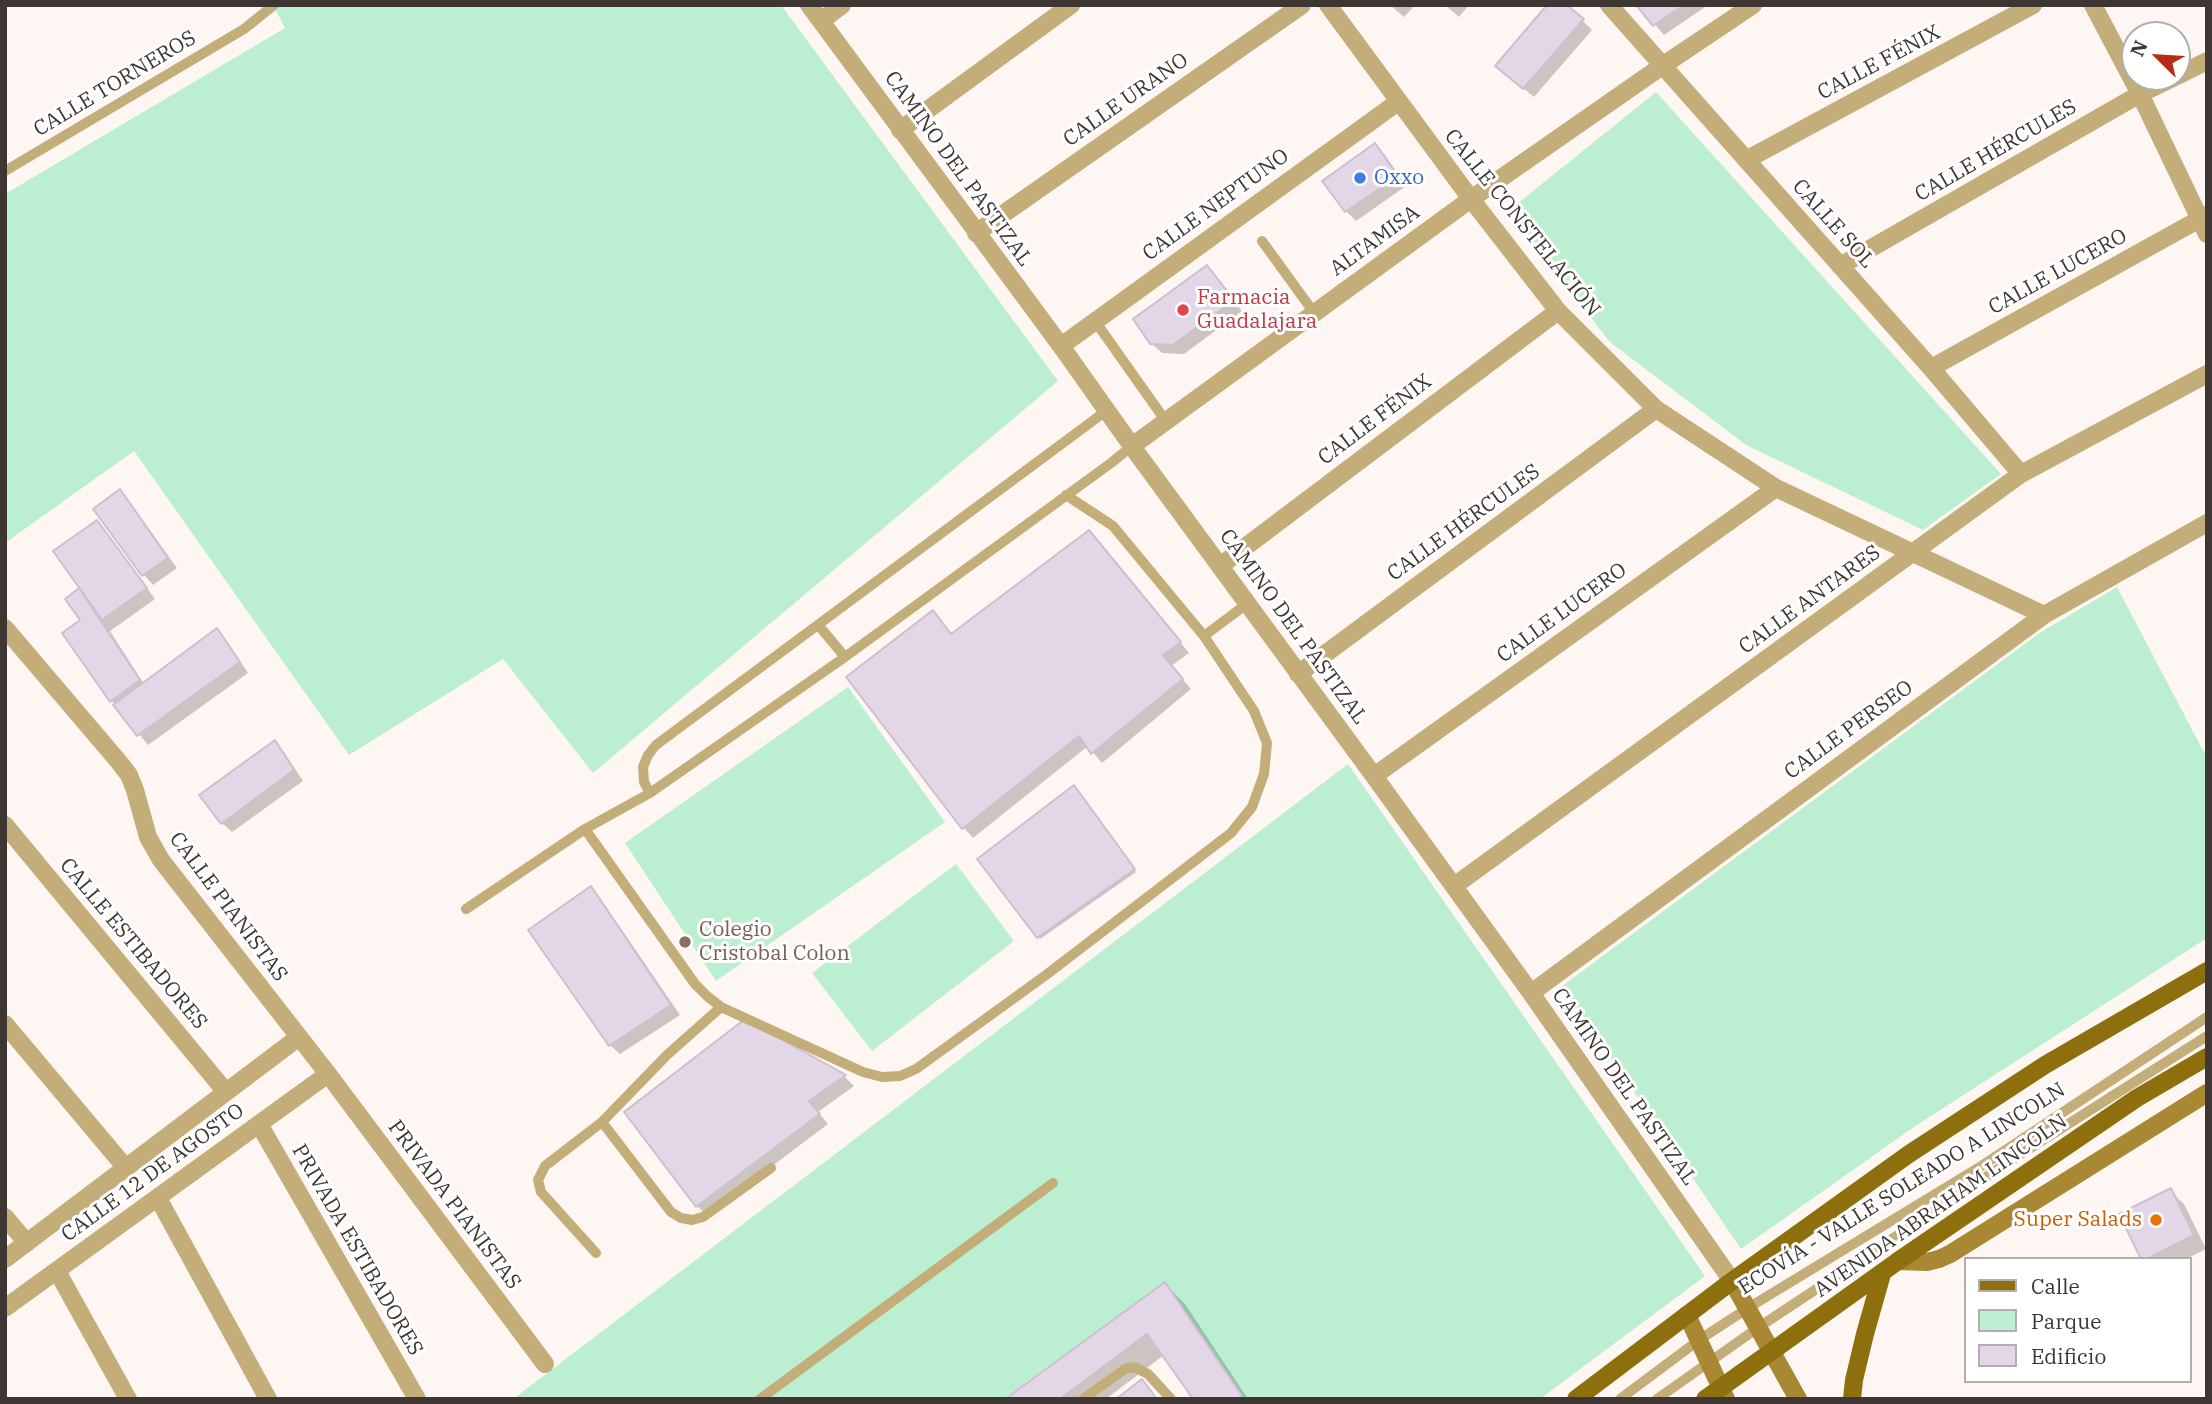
<!DOCTYPE html>
<html>
<head>
<meta charset="utf-8">
<style>
	body { margin:0 }
	#map { position:relative; width:2212px; height:1404px; overflow:hidden; background:#fef6f2; font-family:"IBM Plex Serif",serif }
	canvas { display:block }
	.frame { position:absolute; inset:0; border:7px solid #3d3632; pointer-events:none }
	.legend { position:absolute; left:1964px; top:1257px; width:228px; height:126px; box-sizing:border-box; background:#fff; border:2px solid #b1afad; margin:0; padding:9px 12px; list-style:none; font-size:21px; color:#3d3632 }
	.legend li { display:flex; align-items:center; gap:14px; height:35px }
	.legend b { width:35px; border:2px solid #b1afad }
	.north { position:absolute; left:2121px; top:21px; width:70px; height:70px; box-sizing:border-box; background:#fff; border:2px solid #b1afad; border-radius:50%; rotate:294deg; font-size:19px; font-weight:700; line-height:28px; text-align:center; color:#3d3632 }
	.north::after { content:''; display:block; margin:auto; width:24px; height:32px; background:#b82c16; clip-path:polygon(50% 0,100% 100%,50% 72%,0 100%) }
</style>
</head>
<body>
<div id="map">
<canvas width="2212" height="1404"></canvas>
<div class="frame"></div>
<ul class="legend">
<li><b style="height:9px;background:#8e6f0d"></b>Calle</li>
<li><b style="height:19px;background:#bcefd2"></b>Parque</li>
<li><b style="height:19px;background:#e3d6e6"></b>Edificio</li>
</ul>
<div class="north">N</div>
</div>
<script>
const context = document.querySelector('canvas').getContext('2d');
context.lineJoin = 'round';
function paint(path, color) {
  context.fillStyle = color;
  context.fill(path, 'evenodd');
}
function poly(rows) {
  const path = new Path2D();
  for (const r of rows) {
    path.moveTo(r[0], r[1]);
    for (let i = 2; i < r.length; i += 2) path.lineTo(r[i], r[i + 1]);
  }
  return path;
}
function stroke(path, color, width, dash) {
  context.strokeStyle = color;
  context.lineWidth = width;
  context.lineCap = dash ? 'butt' : 'round';
  context.setLineDash(dash || []);
  context.stroke(path);
}
function write(font, color, halo, rows, align = 'center') {
  context.font = font + ' "IBM Plex Serif",serif';
  context.lineWidth = 6;
  context.setLineDash([]);
  context.textBaseline = 'middle';
  context.strokeStyle = halo;
  context.fillStyle = color;
  for (const [text, x, y, turn = 0] of rows) {
    context.save();
    context.translate(x, y);
    context.rotate((+turn || 0) * Math.PI / 180);
    context.textAlign = isNaN(turn) ? turn : align;
    if (halo) context.strokeText(text, 0, 0);
    context.fillText(text, 0, 0);
    context.restore();
  }
}
paint(poly([
	[273,5,781,5,1058,381,593,773,503,659,349,755,134,451,5,543,5,194,285,28],
	[1656,92,2001,474,1923,530,1746,445,1610,342,1507,212],
	[2117,587,2207,758,2207,938,1914,1127,1741,1249,1562,986,2041,632],
	[848,687,945,822,716,981,625,843],
	[1348,764,1705,1276,1540,1399,1243,1399,1165,1282,1003,1399,513,1399],
	[956,864,1014,941,872,1051,812,973]
]), '#bcefd2');
paint(poly([
	[1390,5,1415,5,1404,17],
	[1445,5,1469,5,1459,17],
	[1638,5,1708,5,1664,35],
	[1582,20,1592,30,1534,97,1507,75],
	[1375,146,1385,155,1406,186,1356,221,1346,211],
	[1207,268,1242,311,1184,354,1162,353,1151,343],
	[120,492,129,501,177,568,153,585,144,575,95,510],
	[97,522,106,532,155,599,110,631,144,684,217,631,226,640,248,673,148,745,112,701,65,634,83,621,67,600,82,588],
	[1099,542,1189,653,1171,666,1191,689,1102,763,1088,746,973,838,964,828,849,678,933,612,952,635],
	[275,742,284,752,303,781,232,832,222,823],
	[1076,790,1136,872,1040,939,1038,937],
	[591,889,600,898,680,1015,620,1054,610,1045],
	[745,1022,845,1077,854,1086,818,1112,828,1124,707,1215,697,1206],
	[2170,1191,2184,1204,2206,1249,2186,1259,2142,1259],
	[1165,1284,1185,1304,1248,1399,1195,1399,1164,1355,1106,1399,1008,1399]
]), '#0003');
const building = poly([
	[1547,5,1567,5,1584,19,1523,89,1495,66,1547,5],
	[1636,5,1684,5,1653,26,1636,5],
	[1375,143,1398,176,1345,212,1322,181,1375,143],
	[1207,265,1234,300,1173,345,1150,344,1133,319,1207,265],
	[120,489,168,558,142,576,93,509,120,489],
	[97,520,147,588,102,620,53,551,97,520],
	[1089,530,1181,642,1163,655,1183,679,1091,754,1079,736,962,829,846,677,933,610,951,634,1089,530],
	[79,588,140,680,110,702,62,633,80,620,65,599,79,588],
	[217,628,240,662,137,736,113,705,217,628],
	[275,740,294,770,221,824,199,795,275,740],
	[1074,785,1135,869,1037,938,977,859,1074,785],
	[591,886,671,1005,609,1046,528,930,591,886],
	[745,1019,846,1075,809,1101,820,1114,696,1207,624,1112,745,1019],
	[2171,1188,2194,1235,2147,1259,2141,1259,2119,1214,2171,1188],
	[1165,1282,1242,1396,1238,1399,1193,1399,1147,1334,1060,1399,1005,1399,1165,1282],
	[1142,1379,1157,1399,1116,1399,1142,1379]
]);
paint(building, '#e3d6e6');
stroke(building, '#ccc0cf', 2);
stroke(poly([
	[5,171,244,29,274,5],
	[1262,241,1315,314],
	[1095,321,1165,420],
	[1106,411,656,745,648,755,643,767,644,782,650,793,845,657,1111,463,1132,446],
	[819,626,845,657],
	[1204,636,1248,603],
	[650,793,585,829,695,984,707,996,721,1007,863,1072,882,1077,900,1076,916,1069,1046,975,1231,833,1252,807,1264,774,1267,743,1254,711,1204,636,1113,526,1066,495],
	[466,909,585,829],
	[721,1007,667,1055,602,1122,671,1212,681,1218,692,1220,703,1217,771,1168],
	[596,1253,541,1192,538,1180,545,1166,602,1122],
	[760,1399,1053,1183],
	[1083,1399,1125,1369,1134,1367,1148,1374,1171,1399],
	[1620,1399,1699,1340,1748,1308,1983,1165,2207,1017],
	[1657,1399,1759,1327,2010,1161,2207,1036]
]), '#c3ae7a', 10);
stroke(poly([
	[809,5,1061,346,1139,456,1374,776,1531,993,1732,1281],
	[1328,5,1471,199,1558,311,1656,409,1776,488,2044,615],
	[1609,5,1931,368,2021,474],
	[2093,5,2140,94,2207,234],
	[821,21,842,5],
	[2177,76,2207,61],
	[900,130,1071,5],
	[1746,160,2033,5],
	[976,233,1302,5],
	[1840,266,2140,94,2175,77],
	[1061,346,1398,102],
	[1931,368,2207,215],
	[1132,446,1471,199,1662,66,1753,5],
	[1220,566,1558,311],
	[5,628,119,762,129,775,135,790,148,837,161,860,328,1074,545,1364],
	[1298,674,1656,409],
	[1374,776,1776,488],
	[5,825,226,1092],
	[1454,886,2021,474,2207,374],
	[1531,993,2044,615,2207,523],
	[5,1024,126,1168],
	[259,1124,417,1399],
	[158,1198,268,1399],
	[5,1217,27,1243],
	[5,1259,299,1037],
	[57,1271,128,1399],
	[5,1308,328,1074]
]), '#c3ae7a', 18);
stroke(poly([
	[1898,1261,1927,1262,1939,1259,1950,1254,2207,1093],
	[1732,1281,1798,1399],
	[1687,1315,1726,1399]
]), '#a88832', 18);
stroke(poly([
	[1576,1399,1732,1281,1909,1154,2045,1065,2207,971],
	[1705,1399,1898,1261,2137,1098,2207,1057],
	[1852,1399,1854,1380,1865,1334,1882,1274]
]), '#8e6f0d', 18);
for (const [x, y, r, color] of [
	[1360,178,7,"#3f7fe0"],
	[1183,310,7,"#e0444e"],
	[685,942,7,"#8d6e63"],
	[2156,1220,7,"#e8710a"]
]) {
  const dot = new Path2D();
  dot.arc(x, y, r, 0, 2 * Math.PI);
  context.fillStyle = color;
  context.fill(dot);
  stroke(dot, '#fff', 2.5);
}
write('21px', '#3d3632', '#fff', [
	["CALLE FÉNIX",1879,63,-28],
	["CALLE TORNEROS",115,84,-31],
	["CALLE URANO",1126,100,-35],
	["CALLE HÉRCULES",1996,151,-30],
	["CAMINO DEL PASTIZAL",958,169,54],
	["CALLE NEPTUNO",1216,205,-36],
	["CALLE CONSTELACIÓN",1522,223,51],
	["CALLE SOL",1833,224,48],
	["ALTAMISA",1375,241,-36],
	["CALLE LUCERO",2058,272,-29],
	["CALLE FÉNIX",1375,420,-37],
	["CALLE HÉRCULES",1464,523,-36],
	["CALLE ANTARES",1810,600,-36],
	["CALLE LUCERO",1562,613,-36],
	["CAMINO DEL PASTIZAL",1293,627,54],
	["CALLE PERSEO",1849,730,-36],
	["CALLE PIANISTAS",228,907,53],
	["CALLE ESTIBADORES",133,944,50],
	["CAMINO DEL PASTIZAL",1624,1087,55],
	["CALLE 12 DE AGOSTO",153,1173,-36],
	["ECOVÍA - VALLE SOLEADO A LINCOLN",1902,1189,-32],
	["PRIVADA PIANISTAS",454,1205,53],
	["AVENIDA ABRAHAM LINCOLN",1941,1206,-35],
	["PRIVADA ESTIBADORES",357,1250,60]
]);
write('21px', '#366cbe', '#fff', [
	["Oxxo",1374,178]
], 'left');
write('21px', '#be3a42', '#fff', [
	["Farmacia",1197,298],
	["Guadalajara",1197,322]
], 'left');
write('21px', '#785e54', '#fff', [
	["Colegio",699,930],
	["Cristobal Colon",699,954]
], 'left');
write('21px', '#c56008', '#fff', [
	["Super Salads",2142,1220]
], 'right');
</script>
</body>
</html>
